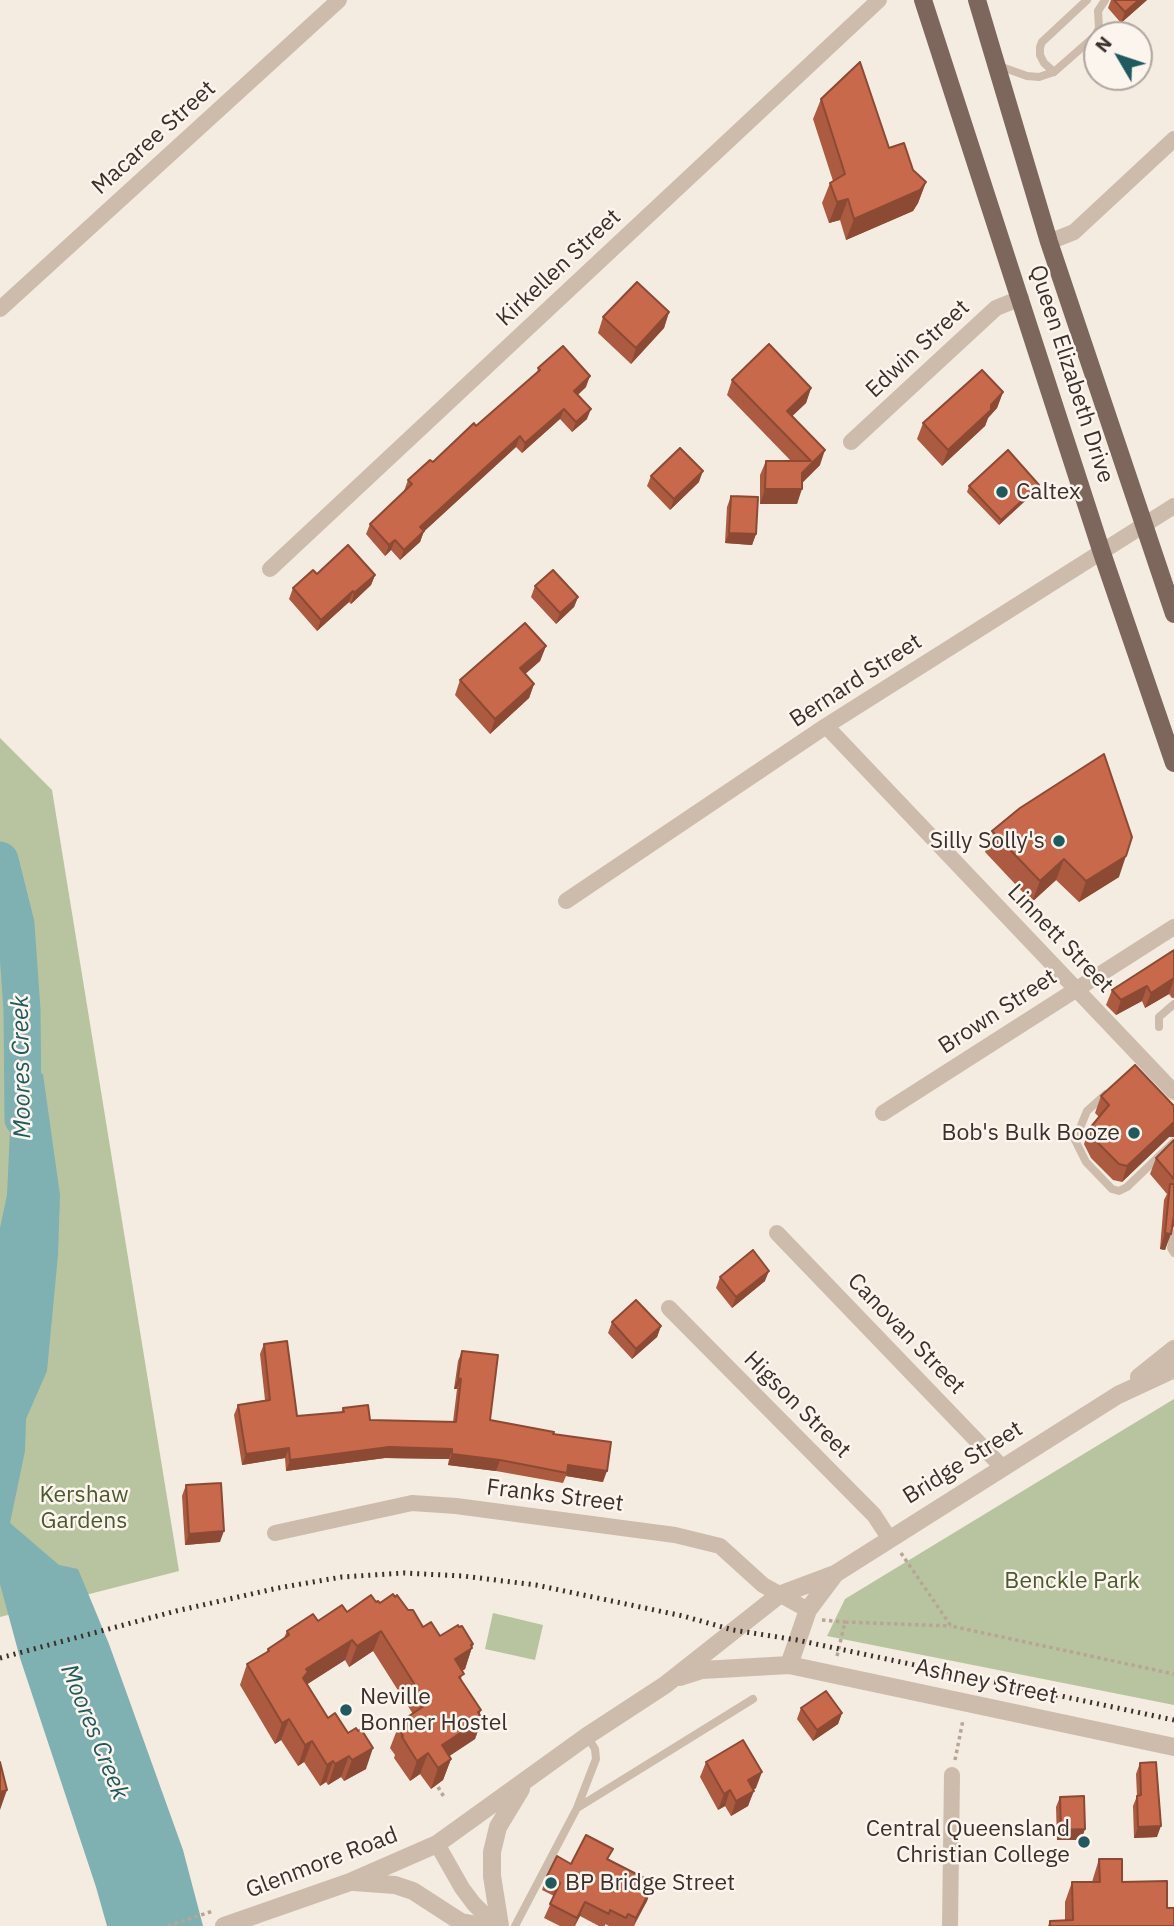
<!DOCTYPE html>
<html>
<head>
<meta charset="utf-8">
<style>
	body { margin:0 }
	#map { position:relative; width:1174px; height:1926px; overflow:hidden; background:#f4ebe1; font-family:"IBM Plex Sans",sans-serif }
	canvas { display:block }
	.north { position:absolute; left:1083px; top:21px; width:70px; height:70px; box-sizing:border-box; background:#fbf5ee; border:2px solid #aea6a0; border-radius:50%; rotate:309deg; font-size:19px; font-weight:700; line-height:28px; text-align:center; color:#3b302b }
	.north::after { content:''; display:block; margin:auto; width:24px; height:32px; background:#1f5a5e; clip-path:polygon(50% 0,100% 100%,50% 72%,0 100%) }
</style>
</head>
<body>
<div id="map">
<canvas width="1174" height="1926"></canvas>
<div class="north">N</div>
</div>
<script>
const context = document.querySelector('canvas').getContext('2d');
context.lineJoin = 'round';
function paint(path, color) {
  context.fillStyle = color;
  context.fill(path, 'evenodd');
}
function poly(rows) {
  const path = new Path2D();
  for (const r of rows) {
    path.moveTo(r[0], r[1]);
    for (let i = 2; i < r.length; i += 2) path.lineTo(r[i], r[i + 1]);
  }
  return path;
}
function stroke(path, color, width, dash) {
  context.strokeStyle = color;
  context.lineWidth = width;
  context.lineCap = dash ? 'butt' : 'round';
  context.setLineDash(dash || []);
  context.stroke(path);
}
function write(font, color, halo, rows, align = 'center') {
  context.font = font + ' "IBM Plex Sans",sans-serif';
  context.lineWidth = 5;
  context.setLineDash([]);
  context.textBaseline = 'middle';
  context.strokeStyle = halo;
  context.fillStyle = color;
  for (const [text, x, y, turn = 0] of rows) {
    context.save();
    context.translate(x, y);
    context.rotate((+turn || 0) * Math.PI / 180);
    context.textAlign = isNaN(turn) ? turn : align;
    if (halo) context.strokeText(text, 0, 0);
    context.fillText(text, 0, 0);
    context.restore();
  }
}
paint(poly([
	[0,738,52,790,179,1571,0,1617],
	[1174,1399,1174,1705,827,1636,845,1599],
	[493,1613,543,1625,535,1660,485,1649]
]), '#b8c4a0');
paint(poly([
	[13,1067,43,1074,60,1195,58,1255,47,1371,26,1419,25,1451,10,1523,59,1565,78,1569,109,1644,183,1850,203,1926,107,1926,96,1887,20,1658,0,1584,0,1228,7,1195]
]), '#7fb0b2');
stroke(poly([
	[0,860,16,924,22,1010,23,1119]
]), '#7fb0b2', 37);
stroke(poly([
	[901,1553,951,1626,1174,1674],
	[822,1620,845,1622],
	[837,1656,845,1622,951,1626],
	[955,1760,963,1720],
	[438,1787,444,1797],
	[168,1926,213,1911]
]), '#b9a596', 3.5, [3.5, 3.5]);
stroke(poly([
	[999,66,1027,76,1039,77,1054,72,1095,36,1099,28,1098,11,1105,0],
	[1054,72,1044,63,1040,55,1040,47,1042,42,1087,0],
	[1159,1027,1159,1017,1174,1004],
	[1106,1094,1087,1111,1075,1140,1086,1162,1112,1189,1119,1191,1127,1187,1174,1142],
	[1174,1233,1171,1248,1174,1253],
	[587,1736,595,1749,596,1759,577,1808,753,1699],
	[515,1926,577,1808]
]), '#cdbbac', 8);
stroke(poly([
	[1049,242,1074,232,1174,139],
	[0,309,339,0],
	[851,442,996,308,1021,298],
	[270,569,879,0],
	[826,726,1174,1092],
	[566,901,826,726,1174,506],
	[883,1113,1174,927],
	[777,1233,1002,1467],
	[669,1308,874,1515,889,1538],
	[275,1533,412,1503,456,1506,675,1535,720,1546,763,1585,808,1610],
	[437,1844,462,1888,474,1904,496,1926],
	[950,1926,952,1775]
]), '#cdbbac', 16);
stroke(poly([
	[1139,1377,1174,1349],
	[789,1665,808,1610,835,1574],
	[680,1677,702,1670,789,1665,1174,1747],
	[354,1882,395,1885,413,1891,461,1922,482,1926],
	[224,1926,350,1882,437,1844,587,1736,665,1685,779,1595,835,1574,1118,1395,1174,1369],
	[500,1926,492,1876,492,1852,498,1827,521,1789]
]), '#cdbbac', 18);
stroke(poly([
	[923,0,1102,553,1174,763],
	[977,0,1049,242,1174,614]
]), '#7d675c', 18);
stroke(poly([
	[0,1658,176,1611,278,1588,342,1577,404,1573,463,1576,536,1585,683,1616,733,1630,797,1640,1174,1720]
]), '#3b302b', 5, [2, 5]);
paint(poly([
	[1111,0,1147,0,1121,23,1108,8],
	[821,99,889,148,926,182,918,203,913,211,846,240,840,220,829,223,822,203,830,183,833,181,813,119],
	[669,312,664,328,631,364,598,333,603,317],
	[538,368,586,387,578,395,587,419,572,432,560,419,522,453,516,447,424,531,420,542,400,560,391,550,385,556,366,534,370,524,404,491,408,480,433,462,476,426,537,373],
	[732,380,811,388,806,403,792,416,820,465,802,483,797,504,760,504,760,475,766,461,791,461,727,395],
	[1003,392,997,408,988,418,985,426,942,466,917,439,923,423],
	[651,476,699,482,670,510,647,486],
	[969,486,1037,490,999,525,967,492],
	[731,496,756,534,752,545,725,543,727,507],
	[317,574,375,575,371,585,351,604,349,602,317,631,289,599,293,588],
	[535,586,578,597,574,607,556,624,531,597],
	[546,646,540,661,525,674,534,684,529,698,490,734,455,695,460,680],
	[992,831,1119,877,1079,902,1056,880,1032,902,985,852],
	[1174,950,1174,998,1172,998,1169,994,1145,1008,1142,1001,1116,1015,1106,1005,1112,990],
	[1101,1096,1169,1137,1122,1182,1113,1180,1091,1158,1084,1144,1090,1128,1099,1117,1095,1113],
	[1174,1140,1174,1227,1171,1229,1165,1250,1160,1249,1164,1200,1167,1194,1150,1174,1156,1158],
	[720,1277,765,1281,732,1308,716,1288],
	[612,1322,661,1326,657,1337,632,1359,608,1333],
	[264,1344,297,1416,341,1413,343,1408,370,1420,453,1422,457,1389,454,1389,458,1361,462,1351,490,1420,553,1434,603,1482,566,1476,563,1483,496,1471,448,1465,449,1459,385,1458,286,1471,285,1458,242,1465,234,1415,238,1405,265,1400,260,1354],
	[186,1485,220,1542,185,1545,182,1496],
	[395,1597,423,1627,440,1636,473,1644,465,1669,462,1671,461,1681,482,1719,475,1739,449,1756,451,1759,443,1780,431,1789,420,1774,410,1781,394,1758,395,1755,390,1748,400,1722,413,1714,373,1651,349,1667,345,1660,307,1684,328,1718,366,1769,344,1781,341,1777,328,1785,326,1782,320,1786,304,1762,298,1766,281,1740,275,1744,240,1685,247,1664,266,1653,268,1649,284,1638,287,1631,376,1602,380,1603],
	[801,1708,842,1713,838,1724,813,1741,797,1719],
	[706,1762,756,1788,753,1790,748,1806,731,1816,725,1806,718,1810,700,1777],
	[1140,1763,1157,1837,1134,1838,1133,1806,1137,1796,1136,1774],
	[1060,1797,1085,1829,1081,1840,1057,1840,1056,1807],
	[1099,1859,1122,1882,1167,1908,1174,1926,1048,1926,1050,1921,1065,1920,1065,1902,1072,1882,1092,1882],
	[609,1860,652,1887,647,1901,634,1926,609,1926,605,1924,605,1926,599,1926,580,1916,575,1926,560,1926,544,1918,554,1896,542,1890,547,1876,571,1864]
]), '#ac5a40');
paint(poly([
	[1139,0,1147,0,1121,23,1125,12],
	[926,182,918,203,913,211,846,240,854,219],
	[848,199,840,220,829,223,837,202],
	[669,312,664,328,631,364,636,348],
	[590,376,586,387,570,401,574,391],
	[811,388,806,403,782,426,787,411],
	[1003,392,997,408,988,418,985,426,942,466,948,450],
	[564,409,560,419,522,453,525,443],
	[591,409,587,419,572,432,576,422],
	[520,436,516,447,417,538,420,527],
	[825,450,820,465,797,488,802,473],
	[703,471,699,482,670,510,674,499],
	[1039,485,1037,490,999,525,1001,520],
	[765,489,802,489,797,504,760,504],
	[424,531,420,542,400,560,404,550],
	[729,533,756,534,752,545,725,543],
	[395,540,391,550,385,556,389,545],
	[375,575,371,585,351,604,354,593],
	[353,591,349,602,317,631,321,620],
	[578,597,574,607,556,624,560,613],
	[546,646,540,661,515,683,520,668],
	[534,684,529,698,490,734,495,719],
	[1126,856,1119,877,1079,902,1086,881],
	[1064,859,1056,880,1032,902,1040,881],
	[1174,978,1169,994,1145,1008,1151,993],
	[1147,986,1142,1001,1116,1015,1121,1000],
	[1174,1122,1174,1137,1169,1137,1122,1182,1127,1166],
	[1165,1233,1171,1234,1165,1250,1160,1249],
	[769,1271,765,1281,732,1308,736,1297],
	[661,1326,657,1337,632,1359,636,1349],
	[458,1378,461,1379,457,1389,454,1389],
	[389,1447,452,1449,449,1459,385,1458,286,1471,290,1460],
	[289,1448,285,1458,242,1465,246,1454],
	[452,1454,500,1460,496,1471,448,1465],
	[568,1465,607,1471,603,1482,566,1476],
	[224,1531,220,1542,185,1545,189,1534],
	[381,1631,373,1651,349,1667,357,1646],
	[352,1640,345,1660,303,1687,296,1699,306,1669],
	[473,1644,465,1669,447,1680,455,1659],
	[481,1710,476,1723,482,1719,475,1739,436,1765,442,1745],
	[842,1713,838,1724,813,1741,817,1730],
	[289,1719,281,1740,275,1744,282,1723],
	[312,1741,304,1762,298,1766,305,1745],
	[373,1748,366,1769,344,1781,352,1760],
	[428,1753,420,1774,410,1781,417,1761],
	[349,1756,341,1777,328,1785,335,1764],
	[451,1759,443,1780,431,1789,438,1768],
	[333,1761,326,1782,320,1786,327,1765],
	[762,1772,756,1788,742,1796,748,1780],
	[7,1790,0,1810,0,1792],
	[730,1790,725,1806,718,1810,724,1794],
	[754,1791,748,1806,731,1816,736,1801],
	[1161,1826,1157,1837,1134,1838,1138,1827],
	[1085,1829,1081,1840,1057,1840,1061,1830],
	[652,1887,647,1901,633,1926,636,1918],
	[585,1902,580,1916,574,1926,577,1918]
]), '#8c4a34');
const building = poly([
	[1114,0,1139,0,1125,12,1114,0],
	[860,62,889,148,904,143,913,170,926,182,920,190,854,219,848,199,837,202,830,183,845,174,821,99,860,62],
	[637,282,669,312,636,348,603,317,637,282],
	[769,344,811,388,787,411,825,450,802,473,802,489,765,489,766,461,811,461,732,380,769,344],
	[563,346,590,376,574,391,591,409,576,422,564,409,525,443,520,436,420,527,424,531,404,550,395,540,389,545,370,524,412,484,408,480,430,460,433,462,474,423,476,426,540,370,538,368,563,346],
	[982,370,1003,392,991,405,991,410,948,450,923,423,982,370],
	[680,448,703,471,674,499,651,476,680,448],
	[1008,450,1039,485,1001,520,969,486,1008,450],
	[731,496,758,497,756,534,729,533,731,496],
	[348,545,375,575,354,593,353,591,321,620,293,588,313,570,317,574,348,545],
	[553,570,578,597,560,613,535,586,553,570],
	[525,623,546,646,520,668,534,684,495,719,460,680,525,623],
	[1104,754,1132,837,1126,856,1086,881,1064,859,1040,881,992,831,1020,808,1104,754],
	[1174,950,1174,978,1151,993,1147,986,1121,1000,1112,990,1174,950],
	[1135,1065,1174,1106,1174,1122,1127,1166,1119,1164,1097,1142,1090,1128,1109,1105,1101,1096,1135,1065],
	[1174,1140,1174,1179,1156,1158,1174,1140],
	[1170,1184,1174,1184,1174,1215,1171,1234,1165,1233,1170,1184],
	[753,1250,769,1271,736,1297,720,1277,753,1250],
	[636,1300,661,1326,636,1349,612,1322,636,1300],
	[287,1341,297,1416,344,1412,343,1408,368,1405,370,1420,456,1422,461,1379,458,1378,462,1351,498,1355,490,1420,554,1432,553,1434,611,1442,607,1471,568,1465,567,1473,500,1460,452,1454,452,1449,389,1447,290,1460,289,1448,246,1454,238,1405,270,1400,264,1344,287,1341],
	[221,1483,224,1531,189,1534,186,1485,221,1483],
	[393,1594,395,1597,397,1595,408,1610,413,1610,423,1627,431,1622,440,1636,458,1625,459,1627,462,1626,473,1644,471,1645,472,1648,455,1659,464,1674,459,1677,481,1710,478,1712,482,1719,442,1745,451,1759,438,1768,428,1753,417,1761,402,1737,403,1736,398,1728,402,1725,400,1722,427,1704,381,1631,357,1646,352,1640,306,1669,308,1672,303,1678,328,1718,335,1713,348,1733,356,1728,358,1731,361,1729,373,1748,352,1760,349,1756,335,1764,333,1761,327,1765,312,1741,305,1745,289,1719,282,1723,247,1664,269,1651,268,1649,289,1635,287,1631,313,1614,318,1621,342,1605,347,1612,371,1595,376,1602,378,1601,380,1603,393,1594],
	[826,1691,842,1713,817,1730,801,1708,826,1691],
	[743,1740,762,1772,748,1780,754,1791,736,1801,730,1790,724,1794,706,1762,743,1740],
	[0,1762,7,1790,0,1792,0,1762],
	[1156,1762,1161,1826,1138,1827,1137,1796,1141,1795,1140,1763,1156,1762],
	[1084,1796,1085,1829,1061,1830,1060,1797,1084,1796],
	[586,1835,613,1849,607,1859,648,1880,647,1884,652,1887,636,1918,628,1914,626,1918,610,1910,609,1914,585,1902,577,1918,550,1904,560,1883,547,1876,557,1856,571,1864,586,1835],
	[1099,1859,1122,1859,1122,1882,1167,1881,1167,1908,1174,1908,1174,1926,1050,1926,1050,1921,1073,1920,1072,1882,1100,1882,1099,1859]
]);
paint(building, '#c8694b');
stroke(building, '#8c4a34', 2);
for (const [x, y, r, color] of [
	[1002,492,7,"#1f5a5e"],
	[1059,841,7,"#1f5a5e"],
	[1134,1133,7,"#1f5a5e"],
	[346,1710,7,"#1f5a5e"],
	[1084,1842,7,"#1f5a5e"],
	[551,1883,7,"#1f5a5e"]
]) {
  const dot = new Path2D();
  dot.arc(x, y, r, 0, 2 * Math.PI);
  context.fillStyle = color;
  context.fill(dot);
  stroke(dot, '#fbf5ee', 2.5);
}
write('23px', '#3b302b', '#fbf5ee', [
	["Macaree Street",154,138,-42],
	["Kirkellen Street",559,268,-43],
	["Edwin Street",918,349,-43],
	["Queen Elizabeth Drive",1071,374,72],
	["Bernard Street",856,681,-33],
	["Linnett Street",1060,939,46],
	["Brown Street",998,1012,-33],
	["Canovan Street",906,1334,46],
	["Higson Street",797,1405,45],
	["Bridge Street",963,1463,-32],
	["Franks Street",555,1496,7],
	["Ashney Street",986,1682,12],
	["Glenmore Road",322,1863,-21]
]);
write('23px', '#3b302b', '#fbf5ee', [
	["Caltex",1016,492],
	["Silly Solly's",1045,841,"right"],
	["Bob's Bulk Booze",1120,1133,"right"],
	["Neville",360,1697],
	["Bonner Hostel",360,1723],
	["Central Queensland",1070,1829,"right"],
	["Christian College",1070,1855,"right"],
	["BP Bridge Street",565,1883]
], 'left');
write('23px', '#4a5a2e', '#fbf5ee', [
	["Kershaw",84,1495],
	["Gardens",84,1521],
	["Benckle Park",1072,1581]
]);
write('italic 24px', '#1f5a5e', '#fbf5ee', [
	["Moores Creek",22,1067,-91],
	["Moores Creek",94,1732,68]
]);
</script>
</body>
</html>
